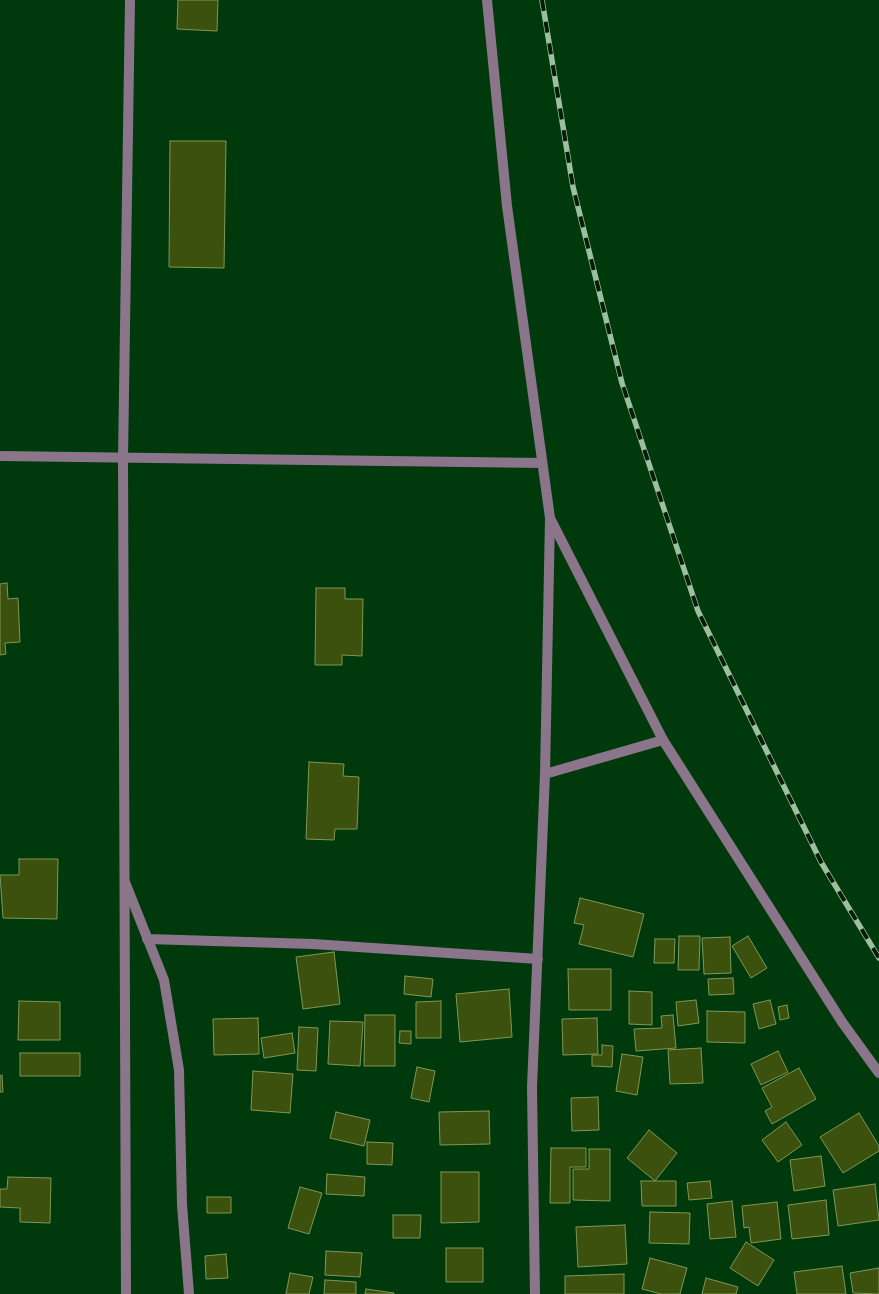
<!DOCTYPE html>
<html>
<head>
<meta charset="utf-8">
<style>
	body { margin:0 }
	canvas { display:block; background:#00390b }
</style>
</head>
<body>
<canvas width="879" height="1294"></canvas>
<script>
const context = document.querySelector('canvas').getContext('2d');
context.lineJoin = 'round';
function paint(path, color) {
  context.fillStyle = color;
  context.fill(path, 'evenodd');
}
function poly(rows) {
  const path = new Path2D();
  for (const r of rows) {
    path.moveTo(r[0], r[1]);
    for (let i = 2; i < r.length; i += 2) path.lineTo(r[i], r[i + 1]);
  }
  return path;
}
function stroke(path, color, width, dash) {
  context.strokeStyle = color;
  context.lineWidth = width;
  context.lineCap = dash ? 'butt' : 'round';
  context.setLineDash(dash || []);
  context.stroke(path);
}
const building = poly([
	[178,0,218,0,217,31,177,29,178,0],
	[170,141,226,141,224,268,169,267,170,141],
	[7,583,8,599,18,598,20,642,5,643,6,654,0,655,0,584,7,583],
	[316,588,345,588,345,599,363,599,362,656,342,655,342,665,315,665,316,588],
	[309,762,344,764,343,776,359,777,357,829,335,829,334,840,306,839,309,762],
	[19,859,58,859,57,919,3,918,0,875,19,875,19,859],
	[580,898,644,914,633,957,579,944,584,925,574,923,580,898],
	[679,936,700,936,699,970,678,970,679,936],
	[748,936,767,968,751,978,732,946,748,936],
	[730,937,731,973,704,974,702,938,730,937],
	[655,939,675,939,674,963,654,963,655,939],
	[334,952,340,1004,303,1009,296,957,334,952],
	[568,969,611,969,611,1010,569,1010,568,969],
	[405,976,433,979,431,997,404,994,405,976],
	[733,978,734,994,709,995,708,979,733,978],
	[509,989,512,1037,460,1042,456,994,509,989],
	[629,991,652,992,652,1025,629,1024,629,991],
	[696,1000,699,1023,678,1026,676,1002,696,1000],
	[770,1000,776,1024,759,1029,753,1004,770,1000],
	[19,1001,60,1002,60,1040,18,1040,19,1001],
	[441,1001,441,1038,416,1038,416,1002,441,1001],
	[787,1005,789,1018,780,1020,778,1007,787,1005],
	[707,1011,745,1012,745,1043,707,1042,707,1011],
	[365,1015,395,1015,395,1066,364,1066,365,1015],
	[673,1015,676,1048,636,1051,634,1029,662,1028,661,1016,673,1015],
	[258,1018,259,1054,214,1055,213,1019,258,1018],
	[597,1018,598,1054,563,1055,562,1019,597,1018],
	[330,1021,363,1022,360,1066,328,1064,330,1021],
	[299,1027,318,1028,316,1071,297,1070,299,1027],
	[400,1031,411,1031,411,1044,399,1043,400,1031],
	[292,1033,295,1053,264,1058,261,1038,292,1033],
	[602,1045,613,1046,612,1067,592,1066,592,1055,602,1055,602,1045],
	[701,1048,703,1083,670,1084,668,1050,701,1048],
	[778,1051,788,1072,761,1085,751,1064,778,1051],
	[20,1053,80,1053,80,1076,20,1076,20,1053],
	[622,1054,643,1057,637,1095,616,1091,622,1054],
	[417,1067,435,1071,429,1102,411,1098,417,1067],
	[799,1068,816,1099,772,1124,765,1111,772,1107,762,1088,799,1068],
	[253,1071,293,1074,290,1113,251,1110,253,1071],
	[2,1075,3,1092,0,1092,0,1076,2,1075],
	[598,1097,599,1130,572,1131,571,1098,598,1097],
	[489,1111,490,1144,440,1145,439,1112,489,1111],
	[336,1112,370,1120,364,1146,330,1138,336,1112],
	[859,1113,879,1146,879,1151,843,1173,820,1137,859,1113],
	[786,1122,802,1145,778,1162,762,1140,786,1122],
	[649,1130,677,1153,655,1181,627,1158,649,1130],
	[367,1142,393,1143,392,1165,367,1164,367,1142],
	[551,1148,586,1148,586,1167,570,1167,570,1203,550,1203,551,1148],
	[589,1149,610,1149,610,1201,573,1200,573,1169,589,1169,589,1149],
	[821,1156,825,1186,794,1191,790,1160,821,1156],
	[441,1172,479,1172,479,1222,441,1223,441,1172],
	[327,1174,365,1177,364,1196,326,1194,327,1174],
	[8,1177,51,1178,50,1223,20,1222,20,1208,0,1207,0,1189,7,1189,8,1177],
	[641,1181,676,1181,676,1206,642,1206,641,1181],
	[710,1181,712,1198,689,1200,687,1183,710,1181],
	[875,1184,879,1220,838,1226,833,1190,875,1184],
	[300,1187,322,1193,309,1234,288,1228,300,1187],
	[207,1197,231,1197,231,1213,207,1213,207,1197],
	[826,1200,829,1235,792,1239,788,1205,826,1200],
	[732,1201,736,1237,710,1239,707,1204,732,1201],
	[777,1202,781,1239,751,1243,749,1227,744,1228,742,1206,777,1202],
	[650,1212,690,1213,689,1244,649,1243,650,1212],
	[393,1215,421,1215,420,1238,393,1238,393,1215],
	[625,1225,627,1264,578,1267,576,1227,625,1225],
	[746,1242,774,1260,758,1286,730,1268,746,1242],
	[446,1248,483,1248,483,1282,446,1282,446,1248],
	[326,1251,362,1253,360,1277,325,1275,326,1251],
	[226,1254,228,1278,206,1279,205,1256,226,1254],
	[650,1258,687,1268,680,1294,661,1294,642,1289,650,1258],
	[842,1266,846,1294,797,1294,794,1272,842,1266],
	[879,1268,879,1294,853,1293,850,1273,879,1268],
	[290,1273,313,1277,309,1294,286,1294,290,1273],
	[624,1274,624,1294,565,1294,565,1276,624,1274],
	[706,1278,738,1287,736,1294,702,1294,706,1278],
	[325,1280,356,1282,356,1294,324,1294,325,1280],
	[366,1289,394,1293,394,1294,365,1294,366,1289]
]);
paint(building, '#3d510f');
stroke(building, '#7f9757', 1);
stroke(poly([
	[0,456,542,463],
	[545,774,663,740],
	[125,882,164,980,179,1070,182,1205,189,1294],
	[147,939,313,944,538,959],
	[535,1294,532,1087,545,774,550,518]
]), '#8a758b', 10);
stroke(poly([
	[487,0,507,206,550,518,663,740,842,1022,879,1073],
	[126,1294,123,458,130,0]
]), '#8a758b', 10);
const rail = poly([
	[542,0,573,187,622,383,698,611,821,862,879,958]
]);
stroke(rail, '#9cc09f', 5.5);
stroke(rail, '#061c08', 4, [11]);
</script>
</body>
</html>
